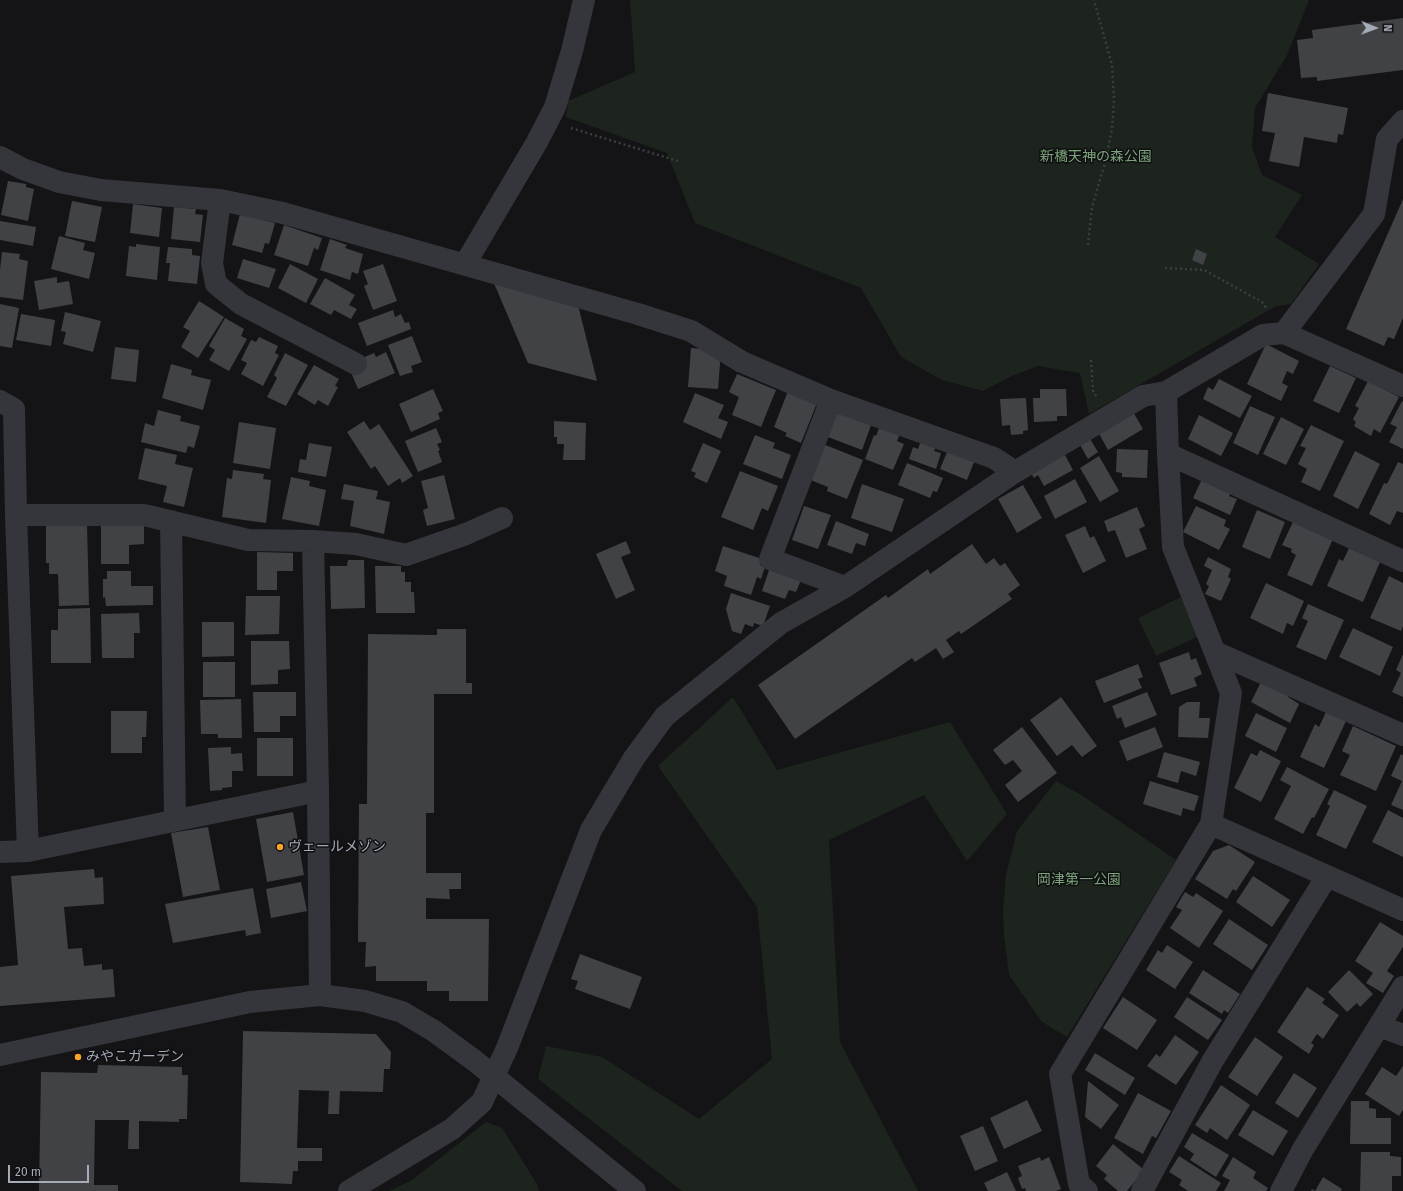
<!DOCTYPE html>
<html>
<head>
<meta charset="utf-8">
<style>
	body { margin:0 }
	#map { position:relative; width:1403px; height:1191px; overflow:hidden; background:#141416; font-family:"Fira Sans",sans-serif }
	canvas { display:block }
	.north { position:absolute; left:1355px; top:8px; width:40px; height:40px; -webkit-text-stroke:3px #0f0f11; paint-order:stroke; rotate:91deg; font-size:11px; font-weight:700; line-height:16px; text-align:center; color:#a5acb7 }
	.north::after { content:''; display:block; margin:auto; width:14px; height:18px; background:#a5acb7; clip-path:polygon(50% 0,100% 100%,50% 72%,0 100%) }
	.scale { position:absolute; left:8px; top:1165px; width:81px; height:18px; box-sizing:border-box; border:2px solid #a5acb7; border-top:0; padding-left:5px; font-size:12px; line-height:14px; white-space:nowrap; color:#a5acb7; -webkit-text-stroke:3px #0f0f11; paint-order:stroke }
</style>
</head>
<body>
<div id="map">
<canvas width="1403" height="1191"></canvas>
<div class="north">N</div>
<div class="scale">20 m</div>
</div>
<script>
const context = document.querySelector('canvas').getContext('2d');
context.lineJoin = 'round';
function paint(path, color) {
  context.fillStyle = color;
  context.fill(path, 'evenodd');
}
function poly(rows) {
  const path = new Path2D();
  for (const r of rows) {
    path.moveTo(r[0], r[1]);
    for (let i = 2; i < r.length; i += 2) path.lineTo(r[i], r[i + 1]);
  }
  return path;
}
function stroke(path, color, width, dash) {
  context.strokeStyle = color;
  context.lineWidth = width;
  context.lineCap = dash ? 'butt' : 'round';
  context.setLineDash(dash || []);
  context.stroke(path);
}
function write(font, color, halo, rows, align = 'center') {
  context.font = font + ' "Fira Sans","Noto Sans JP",sans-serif';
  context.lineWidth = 3;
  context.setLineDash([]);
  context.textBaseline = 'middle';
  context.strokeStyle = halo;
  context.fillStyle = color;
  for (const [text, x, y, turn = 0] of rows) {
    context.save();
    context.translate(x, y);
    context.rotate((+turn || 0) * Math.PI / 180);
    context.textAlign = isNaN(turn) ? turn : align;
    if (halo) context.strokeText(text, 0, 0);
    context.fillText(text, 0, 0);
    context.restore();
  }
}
paint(poly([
	[630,0,1309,0,1287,55,1255,108,1252,147,1262,175,1302,195,1275,237,1319,264,1291,304,1276,306,1089,414,1080,373,1038,366,1014,375,983,391,942,380,901,357,861,288,695,223,667,153,566,117,568,101,635,72],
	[1181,597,1199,636,1156,656,1138,618],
	[733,697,777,770,950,722,1007,814,967,861,924,795,829,840,840,1042,918,1191,682,1191,538,1079,546,1046,602,1057,699,1119,772,1059,757,907,658,766],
	[1056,781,1080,794,1176,860,1067,1037,1042,1022,1009,975,1004,936,1003,912,1006,875,1017,831],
	[486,1122,502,1128,537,1184,539,1191,390,1191,412,1180]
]), '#1c241d');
paint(poly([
	[1403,18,1403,70,1317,81,1317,77,1301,78,1297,40,1313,38,1312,30],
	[1268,93,1348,108,1343,135,1338,134,1337,143,1304,137,1299,167,1269,161,1275,133,1262,131],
	[8,181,26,184,26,187,34,189,28,221,1,215],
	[1403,199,1403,318,1394,339,1388,337,1384,346,1346,329],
	[72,201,102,207,95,242,65,236],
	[133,204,162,208,159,237,130,233],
	[174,207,196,209,195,214,203,215,200,242,171,239],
	[240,214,275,223,269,244,265,243,262,253,232,245],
	[0,221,36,227,33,246,0,240],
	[284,225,322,238,318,250,314,248,308,266,274,255],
	[59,236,85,243,83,250,95,253,89,279,51,269],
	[330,239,347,245,345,248,363,254,358,274,352,272,350,280,320,270],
	[136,244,160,247,157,280,126,276,129,246,136,247],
	[168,247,192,249,192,255,200,256,197,284,168,281,170,263,166,263],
	[1196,249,1207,254,1203,265,1192,260],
	[2,252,20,254,19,259,28,261,23,300,0,297,0,270],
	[243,259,276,269,269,288,237,278],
	[290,264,318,279,306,303,278,288],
	[383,264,397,301,373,310,364,286,368,284,363,271],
	[57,277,57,283,69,281,73,304,39,310,34,281],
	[325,278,355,295,349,305,357,309,351,319,334,310,331,315,310,304],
	[493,281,577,301,597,381,528,363],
	[199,301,224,317,198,358,181,347,190,331,183,327],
	[0,304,19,308,12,348,0,346],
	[393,310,395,317,401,314,405,323,409,322,411,329,367,346,358,323],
	[65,312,101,321,93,352,63,344,66,332,61,331],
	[21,314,55,320,51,346,16,340],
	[225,318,244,329,241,336,247,339,229,371,209,360,215,350,209,346],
	[412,336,422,362,411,366,413,372,400,376,388,345],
	[259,337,278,346,275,353,279,355,263,386,241,374,247,363,241,360,251,340,256,342],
	[1266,344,1299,361,1293,374,1287,371,1282,383,1288,386,1281,401,1247,384],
	[115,347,139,350,136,382,111,379],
	[691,348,721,351,718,389,688,387],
	[386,352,395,373,358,389,351,372,360,359,374,353,376,357],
	[285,353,308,365,286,406,267,397,277,378,274,375],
	[171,364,192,370,191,375,211,380,203,410,162,398],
	[314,365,339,379,335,386,338,387,328,406,318,400,315,405,297,394],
	[1330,366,1356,378,1339,413,1313,401],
	[737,374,776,390,761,427,732,415,739,397,729,392],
	[1219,379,1252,396,1240,418,1203,399,1208,387,1213,390],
	[1368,381,1399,397,1380,433,1374,429,1371,436,1354,426,1356,422,1353,419,1359,408,1355,406],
	[433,389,443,411,438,413,440,419,411,432,399,404],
	[1040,389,1066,389,1067,416,1057,416,1057,421,1034,422,1033,398,1040,398],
	[788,391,817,403,801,443,785,436,787,433,774,427],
	[695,393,724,405,718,418,728,422,721,439,683,422],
	[1026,398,1028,430,1023,431,1023,434,1011,435,1010,425,1002,426,1000,399],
	[1402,401,1403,402,1403,449,1389,442,1397,427,1390,424],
	[1250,406,1275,417,1258,455,1233,443],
	[838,407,873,420,862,450,828,437],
	[158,410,181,416,180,421,200,426,194,448,188,446,186,453,141,442,145,423,154,426],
	[1132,410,1143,429,1108,450,1097,430],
	[1199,415,1233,433,1221,456,1188,439],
	[1281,417,1304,429,1286,465,1263,454],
	[364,421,370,430,379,424,413,476,402,483,400,478,388,486,375,466,371,469,347,432],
	[554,421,586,423,585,460,563,460,564,444,557,444,557,437,554,437],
	[239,422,276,428,270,469,233,463],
	[1311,425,1344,441,1320,491,1301,482,1307,469,1298,464,1306,448,1300,446],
	[880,426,900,434,897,441,904,444,893,470,865,459,874,435,876,436],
	[436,428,442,442,437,444,440,450,438,451,442,462,418,472,405,441],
	[755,435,775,443,773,448,791,455,782,479,743,464],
	[923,435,938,441,934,451,941,453,936,469,909,459,913,447,918,449],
	[1089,437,1098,452,1088,459,1079,443],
	[309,443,332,447,326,477,298,472,300,459,306,460],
	[703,443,721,451,707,483,694,477,696,473,691,471],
	[823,444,863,460,847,499,827,491,828,487,808,479],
	[950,445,985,459,982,465,974,462,967,480,940,469],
	[145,448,177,455,175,464,193,468,184,507,163,502,167,486,138,479],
	[1117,449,1148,450,1147,478,1122,477,1122,473,1116,472],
	[1355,451,1380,464,1358,509,1333,496],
	[1065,455,1073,470,1044,486,1038,475,1034,478,1029,470],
	[1099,456,1119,491,1100,502,1080,468],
	[1398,462,1403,464,1403,513,1397,511,1390,525,1369,514,1384,483,1387,484],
	[907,463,943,478,937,492,933,491,930,498,898,485],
	[233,470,264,474,263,479,271,480,266,523,222,517,227,478,232,479],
	[740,471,778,486,768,511,762,508,753,530,721,517],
	[444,475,455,519,427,526,423,510,428,508,421,481],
	[291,477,310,481,309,486,326,490,319,526,282,519],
	[1203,477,1232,490,1229,496,1237,499,1230,515,1193,498],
	[1075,479,1087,502,1055,519,1044,496],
	[344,484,378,491,376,499,390,502,384,534,350,526,354,501,341,499],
	[862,484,904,499,892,532,851,518],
	[1023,485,1042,518,1017,533,998,499],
	[804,506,831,515,818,549,792,540],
	[1196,506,1226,520,1224,526,1230,529,1219,550,1183,532],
	[1137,507,1145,526,1139,529,1147,549,1126,558,1115,530,1108,532,1104,521],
	[1257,510,1285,522,1270,559,1242,547],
	[836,521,869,534,865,546,856,543,852,554,827,545],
	[1293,522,1333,539,1312,586,1287,575,1296,555,1291,552,1292,549,1282,545],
	[87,524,89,605,59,606,58,574,49,574,49,563,46,563,46,525],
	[101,526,144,526,144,544,129,545,129,564,101,564],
	[1085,526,1090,538,1094,536,1106,561,1083,573,1065,535],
	[626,541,631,553,621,557,635,590,616,599,596,554],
	[972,544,986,564,994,558,1000,566,1005,563,1020,585,1008,594,1012,599,961,634,959,631,946,640,954,652,943,659,936,648,915,662,912,658,795,739,758,685,886,595,888,598,928,569,930,574],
	[723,546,762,559,760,565,765,567,761,579,757,577,751,595,724,586,727,576,715,571],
	[1349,548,1380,562,1363,602,1327,586,1339,559,1343,561],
	[257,552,293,553,293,571,277,571,277,590,257,590],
	[1208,557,1231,569,1228,577,1231,579,1221,601,1205,594,1209,586,1206,584,1212,570,1204,566],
	[348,560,364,560,365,608,331,609,330,566,347,566],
	[375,566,401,566,401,572,405,572,405,582,411,582,411,592,414,592,415,613,376,613],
	[770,567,803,575,796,592,789,590,785,599,762,591],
	[107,571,131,571,131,586,153,586,153,605,106,606,105,597,103,598,103,579,107,579],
	[1389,576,1403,583,1403,626,1401,631,1370,618],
	[1266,583,1304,601,1293,626,1287,623,1283,634,1250,618],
	[731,593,770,606,763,626,754,623,753,627,745,624,741,634,732,631,726,609],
	[246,596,280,596,279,634,245,635],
	[1308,604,1344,620,1326,660,1296,647,1308,621,1302,618],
	[90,608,91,663,51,663,51,630,58,630,58,609],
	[139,613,140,633,134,633,134,658,102,658,101,614],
	[202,622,234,622,234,656,202,657],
	[1353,628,1393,647,1380,676,1339,657],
	[437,629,466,629,466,683,472,683,472,694,434,694,434,813,426,813,426,873,461,873,461,889,449,889,450,899,426,898,426,919,489,919,488,1001,449,1001,449,991,427,991,427,981,376,981,376,966,365,967,366,942,358,942,359,804,367,804,368,634,437,635],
	[251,641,289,641,290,669,278,670,278,684,251,685],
	[1189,652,1191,660,1196,658,1202,674,1194,678,1197,686,1171,695,1159,663],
	[1403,654,1403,697,1392,692,1401,673,1396,670],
	[203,662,235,662,235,697,203,697],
	[1138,664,1143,677,1138,679,1142,688,1104,703,1095,681],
	[1263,678,1290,692,1288,697,1299,704,1290,723,1251,702],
	[253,692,296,692,296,716,280,716,280,732,254,732],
	[1147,692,1157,715,1125,728,1121,717,1117,719,1112,706],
	[1061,697,1097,746,1082,757,1072,745,1057,756,1030,720],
	[241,699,242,738,218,738,218,734,201,734,200,700],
	[1187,702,1200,702,1199,718,1210,718,1208,738,1178,737,1179,707],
	[111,711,147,711,146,737,142,737,142,753,111,753],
	[1326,712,1346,721,1324,768,1300,757,1315,724,1319,727],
	[1256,713,1287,728,1276,752,1245,736],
	[1353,726,1396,746,1376,791,1340,775,1350,755,1342,751],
	[1022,727,1057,773,1018,802,1005,785,1022,771,1013,760,1005,765,993,750],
	[1155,727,1163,747,1127,761,1119,741],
	[257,738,293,738,293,776,257,776],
	[231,747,231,754,242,753,243,771,232,771,232,787,222,788,222,790,210,791,208,748],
	[1260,750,1281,761,1261,802,1234,788,1251,753,1257,756],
	[1164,752,1200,762,1196,776,1181,771,1178,783,1157,777],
	[1401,754,1403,755,1403,810,1391,805,1402,781,1391,776],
	[1287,767,1329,789,1314,818,1312,817,1303,834,1274,819,1291,786,1280,780],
	[1150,781,1199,796,1194,811,1183,808,1181,816,1143,804],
	[1334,790,1367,806,1346,849,1316,835,1330,806,1327,804],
	[1388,810,1403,818,1403,857,1372,842],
	[293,812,304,875,267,882,256,819],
	[208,827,220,890,183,897,171,833],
	[1229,845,1255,862,1236,891,1233,889,1227,899,1195,879,1213,851],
	[94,869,95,878,103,877,104,904,64,907,68,949,82,948,84,966,102,964,102,970,113,969,115,997,0,1006,0,967,18,965,11,876],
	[1253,876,1290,900,1272,927,1236,902],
	[301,882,307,911,271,918,266,889],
	[253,888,261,933,246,936,245,930,173,943,165,904],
	[1185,892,1193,897,1196,893,1223,911,1199,948,1170,928,1182,910,1176,907],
	[1229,919,1268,945,1252,970,1213,944],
	[1380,922,1403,936,1403,947,1387,971,1394,976,1383,993,1366,983,1373,973,1355,961],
	[1167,945,1193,962,1175,989,1146,970,1158,950,1162,953],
	[580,954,642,977,630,1009,575,989,578,981,571,979],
	[1203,970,1240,994,1228,1013,1224,1010,1222,1014,1189,993],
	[1349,970,1373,994,1360,1007,1357,1003,1347,1012,1328,992],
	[1307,987,1325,999,1322,1003,1339,1015,1323,1039,1317,1034,1311,1043,1314,1045,1309,1054,1277,1032],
	[1123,997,1157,1020,1137,1050,1103,1028],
	[1187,997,1222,1020,1208,1040,1174,1017],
	[243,1031,376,1034,391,1052,390,1069,384,1069,383,1092,340,1091,339,1114,328,1114,329,1091,299,1090,297,1148,322,1148,322,1161,298,1161,298,1171,293,1171,292,1184,240,1182],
	[1175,1035,1199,1052,1176,1085,1147,1066,1156,1054,1160,1057],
	[1255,1037,1283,1057,1257,1096,1228,1077],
	[1095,1053,1135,1078,1125,1095,1085,1070],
	[98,1065,182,1067,182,1075,188,1075,187,1119,179,1119,179,1122,139,1121,139,1149,128,1149,129,1120,95,1120,94,1185,118,1185,118,1191,39,1191,41,1072,97,1073],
	[1403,1066,1403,1110,1399,1116,1365,1094,1382,1067,1396,1076],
	[1294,1073,1317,1088,1298,1118,1275,1103],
	[1088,1081,1119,1105,1101,1129,1085,1117],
	[1221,1085,1250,1105,1227,1140,1210,1128,1207,1133,1195,1125],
	[1138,1093,1171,1111,1156,1138,1152,1136,1143,1154,1114,1138],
	[1027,1100,1042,1131,1004,1149,990,1118],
	[1351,1101,1369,1101,1369,1108,1376,1109,1376,1118,1391,1118,1391,1144,1350,1144],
	[1253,1110,1288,1131,1273,1156,1238,1135],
	[983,1126,998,1161,975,1171,960,1136],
	[1192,1133,1229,1155,1216,1177,1190,1160,1194,1154,1184,1147],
	[1113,1144,1144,1170,1127,1191,1118,1191,1104,1179,1107,1175,1096,1166],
	[1361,1152,1390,1152,1390,1156,1401,1157,1401,1176,1392,1176,1392,1191,1360,1191],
	[1179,1156,1221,1183,1216,1191,1188,1191,1179,1185,1182,1180,1169,1172],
	[1040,1157,1041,1161,1049,1157,1061,1189,1056,1191,1026,1191,1025,1188,1022,1189,1018,1178,1022,1176,1018,1166],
	[1233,1157,1256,1172,1253,1178,1268,1188,1266,1191,1224,1191,1230,1180,1222,1176],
	[1007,1172,1016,1191,988,1191,984,1183],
	[1323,1177,1342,1189,1341,1191,1311,1191,1312,1189,1315,1191]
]), '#404246');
stroke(poly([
	[571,128,681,162],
	[1088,245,1092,207,1105,163,1112,129,1114,99,1112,65,1094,0],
	[1165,268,1204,270,1262,302,1267,309],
	[1091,360,1093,391,1096,396]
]), '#3b3e42', 2.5, [2, 3]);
stroke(poly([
	[0,157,23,169,59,182,101,190,220,200,283,213,638,314,691,331,742,362,831,400,994,458,1015,472],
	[220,200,212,263,216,284,241,304,356,364],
	[465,264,537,142,555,107,572,51,584,0],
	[1284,333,1374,214,1387,139,1403,121],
	[831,400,770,559,845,587],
	[0,401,14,409,16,515,28,851],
	[1168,454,1403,561],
	[16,515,144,515,248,540,313,541,318,791,320,995],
	[171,521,175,820],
	[313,541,356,544,406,555,466,534,502,518],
	[1215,652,1403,735],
	[1211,824,1403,910],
	[0,852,28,851,318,791],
	[1379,1026,1403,1035],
	[349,1191,452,1129,482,1102,507,1048,591,830,634,758,665,716,781,623,845,587,1015,472,1143,396,1166,392,1263,335,1284,333,1403,386],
	[1087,1191,1079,1184,1060,1074,1211,824,1231,693,1173,547,1168,454,1166,392],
	[1142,1191,1212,1062,1327,876]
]), '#35363b', 22);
stroke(poly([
	[0,1055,250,1002,320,995,365,1001,402,1012,434,1031,475,1061,635,1191],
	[1281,1191,1303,1149,1403,987]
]), '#35363b', 22);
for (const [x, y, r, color] of [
	[280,847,4,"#f8a42a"],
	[78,1057,4,"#f8a42a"]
]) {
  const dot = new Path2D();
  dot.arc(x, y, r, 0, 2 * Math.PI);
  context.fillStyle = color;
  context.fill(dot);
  stroke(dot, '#0f0f11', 1.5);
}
write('14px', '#7ca37c', '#0f0f11', [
	["新橋天神の森公園",1096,157],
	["岡津第一公園",1079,880]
]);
write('14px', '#a5acb7', '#0f0f11', [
	["ヴェールメゾン",288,847],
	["みやこガーデン",86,1057]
], 'left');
</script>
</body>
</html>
